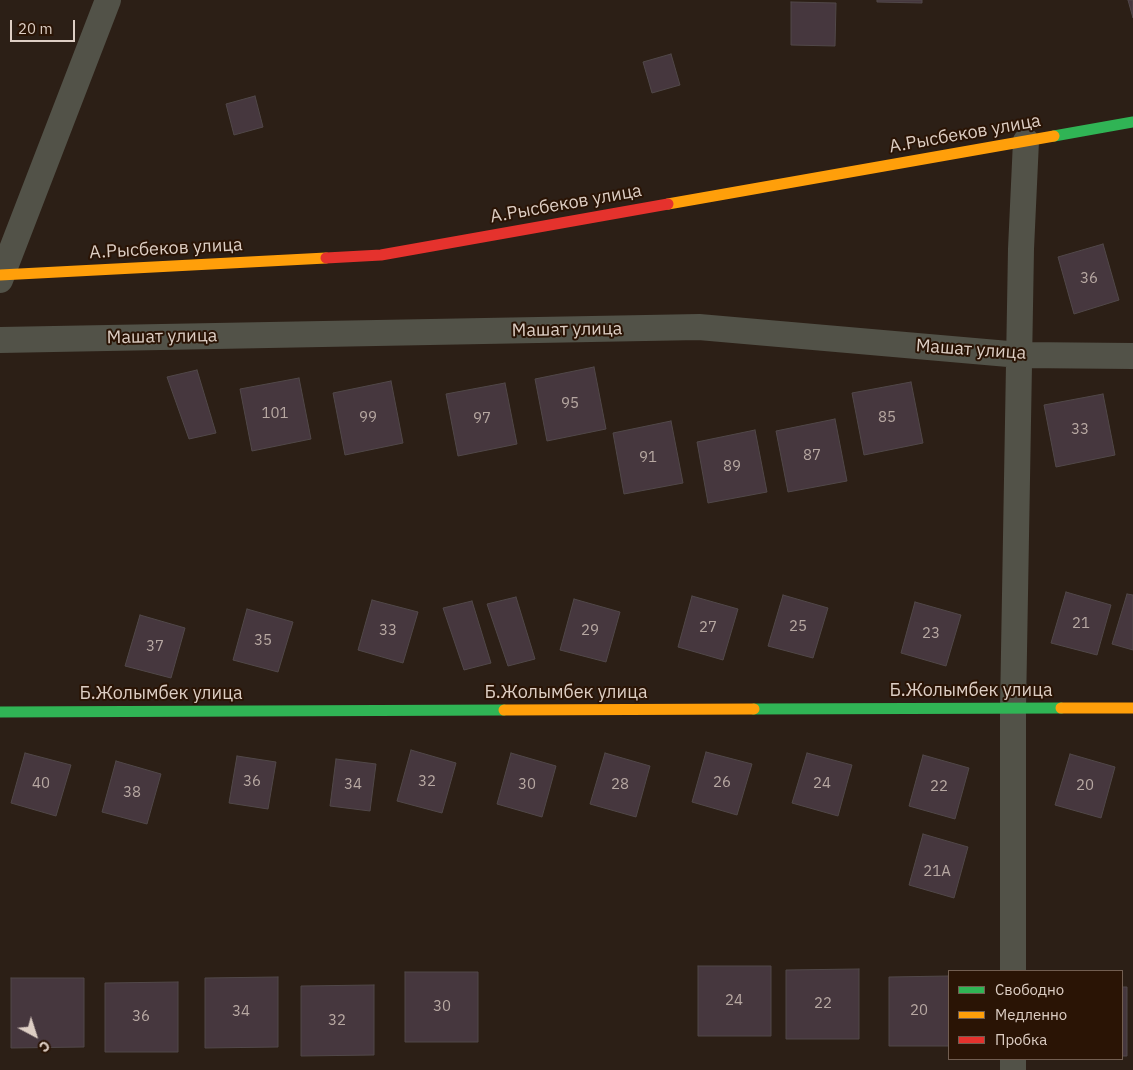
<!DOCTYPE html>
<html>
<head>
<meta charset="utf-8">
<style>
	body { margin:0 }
	#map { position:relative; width:1133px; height:1070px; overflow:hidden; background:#2c1f16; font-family:"IBM Plex Sans",sans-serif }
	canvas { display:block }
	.legend { position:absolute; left:948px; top:970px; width:175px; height:90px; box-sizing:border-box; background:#2a1405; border:1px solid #725e51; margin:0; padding:6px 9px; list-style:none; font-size:15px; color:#ddcec4 }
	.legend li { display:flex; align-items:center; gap:10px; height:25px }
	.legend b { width:25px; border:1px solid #725e51 }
	.north { position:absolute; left:10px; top:1010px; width:50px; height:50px; -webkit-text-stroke:4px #2a1405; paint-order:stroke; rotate:140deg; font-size:14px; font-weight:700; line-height:20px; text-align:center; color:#ddcec4 }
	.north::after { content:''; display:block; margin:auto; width:18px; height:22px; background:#ddcec4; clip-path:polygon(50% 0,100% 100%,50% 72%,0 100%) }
	.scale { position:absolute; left:10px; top:20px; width:65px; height:22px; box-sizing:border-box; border:2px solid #ddcec4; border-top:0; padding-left:6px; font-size:15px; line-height:18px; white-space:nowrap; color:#ddcec4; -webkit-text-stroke:4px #2a1405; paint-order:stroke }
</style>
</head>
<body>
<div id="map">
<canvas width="1133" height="1070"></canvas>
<ul class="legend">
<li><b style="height:6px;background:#30b455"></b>Свободно</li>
<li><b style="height:6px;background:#ff9f0a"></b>Медленно</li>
<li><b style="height:6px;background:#e5322d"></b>Пробка</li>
</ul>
<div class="north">С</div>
<div class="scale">20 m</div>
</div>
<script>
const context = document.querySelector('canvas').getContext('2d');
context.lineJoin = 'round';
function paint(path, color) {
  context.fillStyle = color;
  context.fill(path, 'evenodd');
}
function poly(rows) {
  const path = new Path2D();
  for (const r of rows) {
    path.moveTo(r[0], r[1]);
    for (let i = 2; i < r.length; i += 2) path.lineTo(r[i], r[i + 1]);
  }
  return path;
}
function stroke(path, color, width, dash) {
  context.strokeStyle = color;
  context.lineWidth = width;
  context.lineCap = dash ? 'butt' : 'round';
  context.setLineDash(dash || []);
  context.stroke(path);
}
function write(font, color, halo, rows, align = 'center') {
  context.font = font + ' "IBM Plex Sans",sans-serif';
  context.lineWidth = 4;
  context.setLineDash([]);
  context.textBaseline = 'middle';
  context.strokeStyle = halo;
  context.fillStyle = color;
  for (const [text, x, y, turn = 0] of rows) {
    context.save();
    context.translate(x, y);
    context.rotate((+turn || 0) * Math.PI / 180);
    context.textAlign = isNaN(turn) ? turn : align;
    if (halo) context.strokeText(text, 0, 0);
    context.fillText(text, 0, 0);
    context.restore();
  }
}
const building = poly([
	[877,0,922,0,922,3,877,2,877,0],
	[1128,0,1133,0,1133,18,1128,0],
	[791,2,836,3,835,46,791,45,791,2],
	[671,54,680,85,652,93,643,62,671,54],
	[255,96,263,127,234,135,226,104,255,96],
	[1103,244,1119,300,1074,314,1058,257,1103,244],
	[594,367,606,429,547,441,535,379,594,367],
	[197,370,216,433,189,439,167,377,197,370],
	[299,378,311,439,252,451,240,389,299,378],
	[391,381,403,443,345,455,333,393,391,381],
	[911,382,923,443,864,455,852,393,911,382],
	[505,383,517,444,458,456,446,394,505,383],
	[1103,394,1115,455,1056,467,1044,405,1103,394],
	[835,419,847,481,788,492,776,431,835,419],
	[671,421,683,483,624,494,613,433,671,421],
	[755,430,767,492,708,503,697,442,755,430],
	[1066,592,1111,605,1097,655,1051,643,1066,592],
	[1127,594,1133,595,1133,650,1112,644,1127,594],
	[783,595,828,608,813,658,768,646,783,595],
	[692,596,738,609,723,660,678,647,692,596],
	[516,597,535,659,508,666,487,604,516,597],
	[574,599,620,612,606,662,560,650,574,599],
	[372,600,418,612,403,663,358,650,372,600],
	[472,601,491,663,464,670,443,608,472,601],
	[915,602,961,615,946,666,901,653,915,602],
	[247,609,293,622,278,672,233,660,247,609],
	[140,615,185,628,171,678,125,666,140,615],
	[411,750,456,763,442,813,397,801,411,750],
	[706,752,752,764,737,815,692,802,706,752],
	[25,753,71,765,56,816,11,803,25,753],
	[511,753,556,766,542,817,497,804,511,753],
	[605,753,650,766,636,817,590,804,605,753],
	[807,753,852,765,838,816,792,803,807,753],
	[1070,754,1115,767,1101,818,1055,805,1070,754],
	[923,755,969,768,955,819,909,806,923,755],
	[237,756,276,762,268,809,229,803,237,756],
	[336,759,376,764,370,811,330,806,336,759],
	[116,761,161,774,147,824,102,812,116,761],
	[923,834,968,847,954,898,909,885,923,834],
	[698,966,771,966,771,1036,698,1036,698,966],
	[859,969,859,1039,786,1039,786,970,859,969],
	[405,972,478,972,478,1042,405,1042,405,972],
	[949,976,949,1046,889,1046,889,977,949,976],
	[278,977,278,1047,205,1048,205,978,278,977],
	[11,978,84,978,84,1047,11,1048,11,978],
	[178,982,178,1052,105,1052,105,983,178,982],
	[374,985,374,1055,301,1056,301,986,374,985],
	[1122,987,1127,987,1127,1056,1122,1056,1122,987]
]);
paint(building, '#46373e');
stroke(building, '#514849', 1);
stroke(poly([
	[0,280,108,0],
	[0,340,699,327,1020,355,1133,356],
	[1013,971,1013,709,1021,249,1026,141],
	[1013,1070,1013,1059]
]), '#525248', 26);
stroke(poly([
	[1054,136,1133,122],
	[754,709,1061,708],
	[0,712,504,710]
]), '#30b455', 11);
stroke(poly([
	[668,204,1054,136],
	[0,275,326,258],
	[1061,708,1133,708],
	[504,710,754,709]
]), '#ff9f0a', 11);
stroke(poly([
	[326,258,381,255,668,204]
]), '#e5322d', 11);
write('15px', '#b7a8a2', null, [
	["36",1089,279],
	["95",570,404],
	["101",275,414],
	["99",368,418],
	["85",887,418],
	["97",482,419],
	["33",1080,430],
	["87",812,456],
	["91",648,458],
	["89",732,467],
	["21",1081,624],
	["25",798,627],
	["27",708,628],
	["33",388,631],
	["29",590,631],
	["23",931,634],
	["35",263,641],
	["37",155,647],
	["36",252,782],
	["32",427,782],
	["26",722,783],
	["40",41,784],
	["24",822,784],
	["34",353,785],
	["30",527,785],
	["28",620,785],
	["20",1085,786],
	["22",939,787],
	["38",132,793],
	["21A",937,872],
	["24",734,1001],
	["22",823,1004],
	["30",442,1007],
	["20",919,1011],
	["34",241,1012],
	["36",141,1017],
	["32",337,1021]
]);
write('18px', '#ddcec4', '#2a1405', [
	["А.Рысбеков улица",965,134,-10],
	["А.Рысбеков улица",566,204,-10],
	["А.Рысбеков улица",166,249,-3],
	["Машат улица",567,330,-1],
	["Машат улица",162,337,-1],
	["Машат улица",971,350,4],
	["Б.Жолымбек улица",971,691],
	["Б.Жолымбек улица",566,693],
	["Б.Жолымбек улица",161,694]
]);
</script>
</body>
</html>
